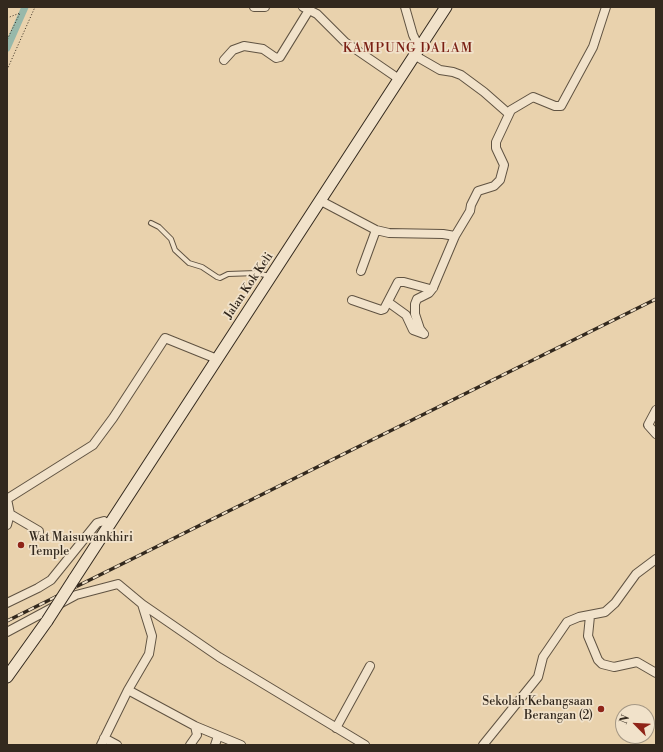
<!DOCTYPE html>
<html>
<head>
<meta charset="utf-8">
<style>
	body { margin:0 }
	#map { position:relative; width:663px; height:752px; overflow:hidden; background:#e9d2ad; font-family:"Libre Bodoni",serif }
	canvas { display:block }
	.frame { position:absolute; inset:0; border:8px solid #33291e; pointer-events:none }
	.north { position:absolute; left:615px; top:704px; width:40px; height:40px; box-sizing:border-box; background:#f1e2ca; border:1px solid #a59885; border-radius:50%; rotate:294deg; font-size:11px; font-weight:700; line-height:16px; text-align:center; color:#33291e }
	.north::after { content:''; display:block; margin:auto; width:14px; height:18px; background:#8f2418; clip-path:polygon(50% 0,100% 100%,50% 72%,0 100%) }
</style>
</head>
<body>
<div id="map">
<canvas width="663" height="752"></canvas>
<div class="frame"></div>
<div class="north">N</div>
</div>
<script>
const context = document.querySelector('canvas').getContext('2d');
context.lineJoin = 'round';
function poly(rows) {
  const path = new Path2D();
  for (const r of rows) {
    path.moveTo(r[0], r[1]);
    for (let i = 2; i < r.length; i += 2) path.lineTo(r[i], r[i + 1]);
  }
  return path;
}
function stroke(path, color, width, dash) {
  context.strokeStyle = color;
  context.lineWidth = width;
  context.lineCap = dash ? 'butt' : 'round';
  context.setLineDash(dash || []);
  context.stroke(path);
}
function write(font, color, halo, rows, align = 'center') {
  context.font = font + ' "Libre Bodoni",serif';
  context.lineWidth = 3.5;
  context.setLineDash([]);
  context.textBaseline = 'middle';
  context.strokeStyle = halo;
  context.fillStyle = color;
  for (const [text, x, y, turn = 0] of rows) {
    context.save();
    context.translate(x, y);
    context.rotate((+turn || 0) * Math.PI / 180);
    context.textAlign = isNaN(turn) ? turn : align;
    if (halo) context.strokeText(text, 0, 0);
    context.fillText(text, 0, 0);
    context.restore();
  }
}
stroke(poly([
	[7,48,25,7]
]), '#97b8aa', 7);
const lane = poly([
	[151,223,159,227,171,239,175,250,189,263,202,267,217,277,220,278,228,274,256,273,270,276]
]);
const street = poly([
	[254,7,265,7],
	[303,7,317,14,345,42,399,79],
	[405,7,413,35,419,47],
	[414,55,440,70,453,72,461,75,484,92,509,114],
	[224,60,233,50,244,46,263,49,276,58,280,57,309,10],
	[321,201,376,230,389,233,443,234,455,236],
	[361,271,376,230],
	[352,300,381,310,384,309,398,282,404,282,430,289,433,288],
	[388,302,406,315,413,330,424,334],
	[424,334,420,329,415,314,415,304,417,299,429,293,433,288,455,236,470,211,471,205,478,191,494,186,500,180,504,165,496,148,496,142,511,110,533,97,555,106,561,106,593,47,606,7],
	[656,410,648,425,656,434],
	[7,499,93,445,113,418,165,338,217,359],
	[10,514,39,531,39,535],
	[7,525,10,514,7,499],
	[7,603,38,588,51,580,97,523,104,521,109,525],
	[590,616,588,636,598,660,602,664,614,667,637,662,656,673],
	[7,632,76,595,118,584,142,604,219,657,365,745],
	[128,690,195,726,241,745],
	[336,728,370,666],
	[104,738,117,745],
	[101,745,128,690,149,654,152,636,142,604],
	[190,745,197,735,195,726],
	[215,745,218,736],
	[483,745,538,677,543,657,567,622,579,617,605,612,615,603,636,574,656,559]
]);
const secondary = poly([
	[74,579,446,7],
	[7,677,47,621]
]);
stroke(lane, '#605342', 6);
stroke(street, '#605342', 10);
stroke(secondary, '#33291e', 13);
stroke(poly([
	[7,18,20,13,7,40],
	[7,70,35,7]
]), '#33291e', 1, [1, 2]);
stroke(lane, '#f1e2ca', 4);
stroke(street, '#f1e2ca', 8);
stroke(secondary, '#f1e2ca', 11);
const rail = poly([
	[7,621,656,299]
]);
stroke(rail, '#33291e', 3.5);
stroke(rail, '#f1e2ca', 2, [6]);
const secondaryBridge = poly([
	[47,621,74,579]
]);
stroke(secondaryBridge, '#33291e', 13, []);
stroke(secondaryBridge, '#f1e2ca', 11);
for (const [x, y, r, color] of [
	[21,545,4,"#8f2418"],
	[601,709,4,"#8f2418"]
]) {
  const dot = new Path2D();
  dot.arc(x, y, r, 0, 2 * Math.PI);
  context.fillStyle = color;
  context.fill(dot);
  stroke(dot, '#f1e2ca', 1.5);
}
write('12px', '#33291e', '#f1e2ca', [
	["Jalan Kok Keli",249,286,-56]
]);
write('12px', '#33291e', '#f1e2ca', [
	["Wat Maisuwankhiri",29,538],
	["Temple",29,552],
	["Sekolah Kebangsaan",593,702,"right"],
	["Berangan (2)",593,716,"right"]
], 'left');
context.letterSpacing = '1px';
write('13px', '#7a1f14', '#f1e2ca', [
	["KAMPUNG DALAM",408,49]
]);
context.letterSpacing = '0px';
</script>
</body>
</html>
